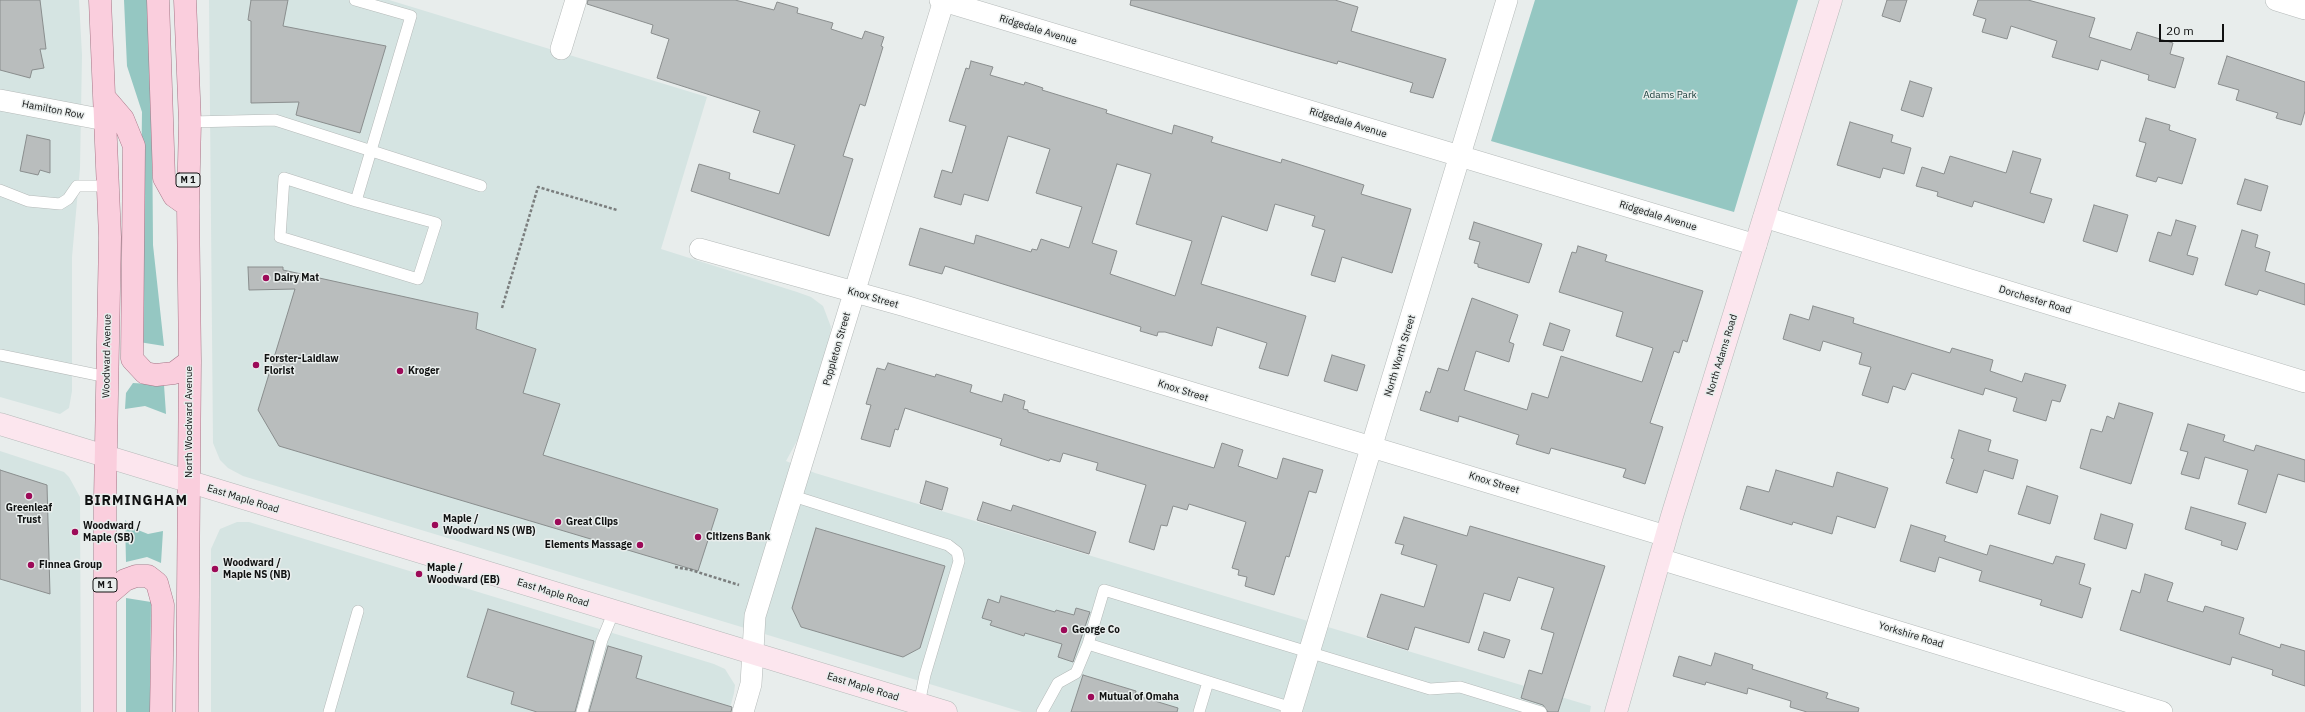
<!DOCTYPE html>
<html>
<head>
<meta charset="utf-8">
<style>
	body { margin:0 }
	#map { position:relative; width:2305px; height:712px; overflow:hidden; background:#e8edec; font-family:"IBM Plex Sans",sans-serif }
	canvas { display:block }
	.scale { position:absolute; left:2159px; top:24px; width:65px; height:18px; box-sizing:border-box; border:2px solid #101111; border-top:0; padding-left:5px; font-size:12px; line-height:14px; white-space:nowrap; color:#101111; -webkit-text-stroke:3px #e8edec; paint-order:stroke }
</style>
</head>
<body>
<div id="map">
<canvas width="2305" height="712"></canvas>
<div class="scale">20 m</div>
</div>
<script>
const context = document.querySelector('canvas').getContext('2d');
context.lineJoin = 'round';
function paint(path, color) {
  context.fillStyle = color;
  context.fill(path, 'evenodd');
}
function poly(rows) {
  const path = new Path2D();
  for (const r of rows) {
    path.moveTo(r[0], r[1]);
    for (let i = 2; i < r.length; i += 2) path.lineTo(r[i], r[i + 1]);
  }
  return path;
}
function stroke(path, color, width, dash) {
  context.strokeStyle = color;
  context.lineWidth = width;
  context.lineCap = dash ? 'butt' : 'round';
  context.setLineDash(dash || []);
  context.stroke(path);
}
function write(font, color, halo, rows, align = 'center') {
  context.font = font + ' "IBM Plex Sans",sans-serif';
  context.lineWidth = 3;
  context.setLineDash([]);
  context.textBaseline = 'middle';
  context.strokeStyle = halo;
  context.fillStyle = color;
  for (const [text, x, y, turn = 0] of rows) {
    context.save();
    context.translate(x, y);
    context.rotate((+turn || 0) * Math.PI / 180);
    context.textAlign = isNaN(turn) ? turn : align;
    if (halo) context.strokeText(text, 0, 0);
    context.fillText(text, 0, 0);
    context.restore();
  }
}
paint(poly([
	[0,0,79,0,82,55,80,168,72,257,72,391,69,408,60,414,0,397],
	[209,0,389,0,707,97,661,249,797,292,811,297,823,306,831,327,829,341,798,439,786,461,815,473,1591,706,1590,712,1022,712,243,476,228,468,220,460,213,443],
	[0,451,64,472,69,477,80,497,81,712,0,712],
	[237,522,249,522,714,664,725,669,735,685,734,693,729,712,211,712,211,549,220,529]
]), '#d5e4e2');
paint(poly([
	[124,0,148,0,152,116,153,245,164,346,139,342,142,112,127,66],
	[1535,0,1798,0,1734,212,1491,141],
	[133,383,164,385,166,414,145,406,125,409,126,393],
	[125,520,133,528,148,534,163,531,161,563,147,557,126,562],
	[126,598,151,602,150,712,126,712]
]), '#95c7c2');
const building = poly([
	[0,0,40,0,46,49,40,49,44,68,32,70,30,78,0,70,0,0],
	[251,0,288,0,283,26,386,46,360,133,296,115,299,102,251,103,251,21,248,20,251,0],
	[588,0,735,0,774,10,777,2,798,8,797,13,833,23,831,29,862,39,865,31,884,37,881,46,883,47,865,106,860,104,843,156,853,159,829,236,691,191,699,164,730,173,729,179,779,194,795,145,753,132,760,111,657,78,669,39,651,33,653,25,587,4,588,0],
	[1131,0,1335,0,1358,7,1351,31,1446,59,1433,98,1410,92,1413,83,1338,61,1337,64,1294,52,1130,5,1131,0],
	[1887,0,1907,0,1900,22,1882,16,1887,0],
	[1978,0,2028,0,2095,18,2089,37,2131,50,2137,32,2173,43,2170,54,2184,58,2175,88,2148,80,2149,75,2101,60,2098,70,2052,57,2057,41,2011,26,2007,39,1982,32,1986,19,1973,15,1978,0],
	[2227,56,2305,82,2305,111,2301,125,2276,118,2278,113,2236,100,2239,90,2218,84,2227,56],
	[971,61,993,67,990,75,1024,85,1025,82,1043,88,1042,90,1107,110,1106,113,1172,134,1174,125,1213,137,1211,142,1281,163,1282,159,1364,185,1361,194,1411,209,1392,273,1342,257,1335,282,1311,275,1325,230,1312,226,1315,216,1275,204,1267,231,1222,216,1201,284,1306,316,1288,376,1259,368,1267,343,1217,327,1212,346,1165,332,1158,332,1157,336,1140,331,1141,327,945,266,942,274,909,265,920,228,974,244,976,235,1031,252,1032,249,1037,250,1041,239,1069,248,1082,207,1036,193,1050,149,1008,136,988,201,964,194,961,205,934,197,942,170,952,173,966,126,949,121,966,68,969,69,971,61],
	[1117,164,1151,174,1136,224,1192,241,1175,296,1110,274,1117,251,1092,243,1117,164],
	[1910,81,1932,88,1923,117,1901,110,1910,81],
	[2146,118,2170,125,2169,130,2196,139,2182,184,2158,177,2156,182,2136,176,2146,143,2139,141,2146,118],
	[1850,122,1893,135,1891,142,1911,148,1904,174,1883,168,1880,178,1837,165,1850,122],
	[27,135,50,140,50,173,40,170,38,175,20,171,27,135],
	[2013,151,2041,159,2030,193,2052,199,2044,223,1974,201,1972,207,1937,196,1938,192,1916,186,1922,167,1944,174,1950,156,2006,173,2013,151],
	[2245,179,2268,186,2261,211,2237,204,2245,179],
	[2094,205,2128,215,2117,252,2083,241,2094,205],
	[2176,220,2196,226,2187,255,2198,258,2193,275,2149,261,2158,232,2171,236,2176,220],
	[1474,222,1542,244,1529,283,1478,267,1478,264,1474,263,1480,242,1469,239,1474,222],
	[2242,230,2258,235,2255,247,2270,252,2265,271,2305,284,2305,305,2259,290,2257,295,2225,285,2242,230],
	[1578,246,1607,255,1605,261,1703,291,1687,342,1683,340,1679,353,1674,351,1650,423,1663,427,1645,484,1623,477,1626,469,1551,448,1549,454,1516,444,1519,435,1459,416,1458,422,1420,410,1426,391,1430,393,1438,368,1448,371,1472,298,1518,315,1509,342,1514,344,1509,362,1476,351,1464,390,1527,410,1532,393,1548,398,1561,356,1642,382,1653,348,1616,336,1623,312,1559,292,1572,252,1576,253,1578,246],
	[248,267,283,267,283,270,478,313,476,329,536,349,523,393,560,404,543,455,718,509,698,571,279,446,258,410,295,289,249,290,248,267],
	[1813,306,1854,318,1853,323,1950,353,1952,348,1993,360,1990,371,2022,382,2025,373,2066,385,2060,402,2052,400,2046,421,2013,411,2017,398,1985,388,1983,395,1912,373,1905,390,1893,386,1888,403,1862,395,1871,367,1859,364,1862,353,1823,341,1820,351,1783,339,1790,314,1809,320,1813,306],
	[1550,323,1570,330,1563,351,1543,345,1550,323],
	[1332,355,1365,365,1357,391,1324,381,1332,355],
	[888,363,935,377,936,374,972,385,970,392,1002,402,1004,394,1025,401,1023,409,1028,410,1028,412,1214,468,1222,443,1243,450,1238,466,1277,479,1283,458,1323,470,1316,493,1309,491,1289,557,1286,556,1274,595,1245,586,1247,577,1238,575,1239,570,1232,568,1246,522,1189,504,1187,510,1173,506,1167,526,1161,525,1154,550,1129,542,1146,485,1096,470,1098,463,1063,453,1060,462,1050,459,1049,461,1000,445,1002,439,905,408,898,430,895,429,890,447,861,439,871,405,866,404,877,368,885,370,888,363],
	[2119,403,2153,413,2131,484,2080,468,2091,429,2102,432,2107,416,2114,419,2119,403],
	[2188,424,2225,435,2223,441,2254,451,2256,445,2305,460,2305,482,2278,474,2266,513,2238,504,2248,470,2205,457,2199,479,2181,474,2188,452,2180,450,2188,424],
	[1959,430,1991,440,1988,451,2018,460,2013,479,1984,470,1977,493,1946,483,1954,459,1951,458,1959,430],
	[0,470,47,485,50,594,0,579,0,470],
	[1776,470,1833,487,1837,472,1888,488,1875,528,1837,516,1832,534,1793,522,1792,525,1740,509,1747,486,1769,492,1776,470],
	[926,481,948,488,942,510,920,503,926,481],
	[2027,486,2058,496,2050,524,2018,514,2027,486],
	[983,502,1011,511,1013,505,1096,532,1089,554,977,520,983,502],
	[2191,507,2246,523,2237,550,2221,545,2222,541,2185,529,2191,507],
	[2101,514,2133,524,2126,549,2094,539,2101,514],
	[1404,517,1467,536,1470,526,1605,566,1558,712,1548,712,1543,705,1521,698,1529,670,1542,674,1554,633,1541,629,1554,588,1518,577,1510,601,1484,593,1469,643,1415,627,1408,650,1367,637,1381,594,1424,607,1437,565,1401,554,1404,545,1395,543,1404,517],
	[1911,525,1946,536,1944,541,1987,555,1990,545,2053,564,2056,556,2085,564,2079,584,2091,588,2082,618,2040,605,2042,600,1979,581,1982,571,1939,557,1935,572,1900,561,1911,525],
	[816,528,945,566,920,648,903,657,801,627,792,608,816,528],
	[2145,574,2173,583,2167,601,2203,612,2205,606,2244,618,2239,634,2280,648,2281,644,2305,651,2305,686,2272,675,2273,670,2232,657,2230,665,2120,630,2132,590,2140,593,2145,574],
	[1001,596,1055,612,1056,610,1074,615,1076,608,1090,612,1073,662,1058,657,1062,644,1025,633,1024,636,990,625,992,621,982,618,988,599,999,603,1001,596],
	[488,609,594,641,575,712,537,712,511,704,514,692,467,677,488,609],
	[1484,632,1510,640,1504,658,1478,650,1484,632],
	[608,646,642,656,636,678,732,707,731,712,589,712,608,646],
	[1715,653,1753,665,1752,669,1828,693,1826,698,1859,708,1858,712,1807,712,1790,707,1791,701,1748,688,1747,694,1706,682,1705,685,1673,676,1679,656,1711,666,1715,653],
	[1083,675,1136,691,1135,695,1178,708,1177,712,1071,712,1083,675]
]);
paint(building, '#b9bdbd');
stroke(building, '#8a8e8e', 1);
const lane = poly([
	[355,0,411,16,356,201,436,223,418,279,280,237,284,178,356,201],
	[190,122,275,120,481,186],
	[0,190,28,201,60,204,68,199,77,186,108,186],
	[0,355,107,377],
	[793,496,948,545,957,552,959,561,925,675,919,704],
	[1088,644,1104,590,1430,689,1460,687,1541,712],
	[329,712,358,611],
	[582,712,602,640,614,611],
	[1042,712,1058,683,1076,673,1088,644,1292,708],
	[1199,712,1208,682]
]);
const street = poly([
	[940,0,1756,245],
	[2276,0,2305,9],
	[561,49,576,0],
	[0,100,105,120],
	[1764,217,2305,382],
	[700,249,905,306,1666,536],
	[1660,559,2162,712],
	[743,712,751,684,755,616,944,0],
	[1291,712,1507,0]
]);
const secondary = poly([
	[0,424,946,712],
	[1616,712,1672,516,1831,0]
]);
const primary = poly([
	[100,0,110,237,105,499,105,712],
	[158,0,164,178,174,196,188,206],
	[185,0,190,122,188,206,190,361,187,712],
	[105,98,123,119,134,146,132,359,145,373,156,375,174,373,190,361],
	[105,597,125,580,136,576,148,576,157,583,163,605,161,712]
]);
stroke(lane, '#b5bab9', 12);
stroke(street, '#b5bab9', 22);
stroke(secondary, '#b5bab9', 23);
stroke(primary, '#a67687', 23);
stroke(poly([
	[502,308,538,187,617,210],
	[675,567,691,570,739,585]
]), '#7b7e7e', 2.5, [3, 2]);
stroke(lane, '#fff', 11);
stroke(street, '#fff', 21);
stroke(secondary, '#fce6ee', 22);
stroke(primary, '#facedd', 22);
for (const [x, y, r, color] of [
	[266,278,4,"#9c0a58"],
	[256,365,4,"#9c0a58"],
	[400,371,4,"#9c0a58"],
	[29,496,4,"#9c0a58"],
	[558,522,4,"#9c0a58"],
	[435,525,4,"#9c0a58"],
	[75,532,4,"#9c0a58"],
	[698,537,4,"#9c0a58"],
	[640,545,4,"#9c0a58"],
	[31,565,4,"#9c0a58"],
	[215,569,4,"#9c0a58"],
	[419,574,4,"#9c0a58"],
	[1064,630,4,"#9c0a58"],
	[1091,697,4,"#9c0a58"]
]) {
  const dot = new Path2D();
  dot.arc(x, y, r, 0, 2 * Math.PI);
  context.fillStyle = color;
  context.fill(dot);
  stroke(dot, '#e8edec', 1.5);
}
for (const [x, y, w] of [
	[188,180,24],
	[105,585,24]
]) {
  const box = new Path2D();
  box.roundRect(x - w / 2, y - 7, w, 14, 3);
  context.fillStyle = '#e8edec';
  context.fill(box);
  stroke(box, '#101111', 1);
}
write('bold 9px', '#101111', null, [
	["M 1",188,180],
	["M 1",105,585]
]);
write('10px', '#101111', '#e8edec', [
	["Ridgedale Avenue",1038,30,17],
	["Hamilton Row",53,110,11],
	["Ridgedale Avenue",1348,123,17],
	["Ridgedale Avenue",1658,216,17],
	["Knox Street",873,298,16],
	["Dorchester Road",2035,300,17],
	["Poppleton Street",837,349,-74],
	["North Adams Road",1722,355,-73],
	["Woodward Avenue",107,356,-89],
	["North Worth Street",1400,356,-73],
	["Knox Street",1183,391,17],
	["North Woodward Avenue",189,422,-90],
	["Knox Street",1494,483,17],
	["East Maple Road",243,499,17],
	["East Maple Road",553,593,17],
	["Yorkshire Road",1911,635,17],
	["East Maple Road",863,687,17]
]);
write('10px', '#153936', '#e8edec', [
	["Adams Park",1670,95]
]);
write('bold 10px', '#101111', '#e8edec', [
	["Dairy Mat",274,278],
	["Forster-Laidlaw",264,359],
	["Florist",264,371],
	["Kroger",408,371],
	["Greenleaf",29,508,"center"],
	["Trust",29,520,"center"],
	["Maple /",443,519],
	["Woodward NS (WB)",443,531],
	["Great Clips",566,522],
	["Woodward /",83,526],
	["Maple (SB)",83,538],
	["Citizens Bank",706,537],
	["Elements Massage",632,545,"right"],
	["Woodward /",223,563],
	["Maple NS (NB)",223,575],
	["Finnea Group",39,565],
	["Maple /",427,568],
	["Woodward (EB)",427,580],
	["George Co",1072,630],
	["Mutual of Omaha",1099,697]
], 'left');
context.letterSpacing = '1px';
write('bold 14px', '#101111', '#e8edec', [
	["BIRMINGHAM",136,501]
]);
context.letterSpacing = '0px';
</script>
</body>
</html>
